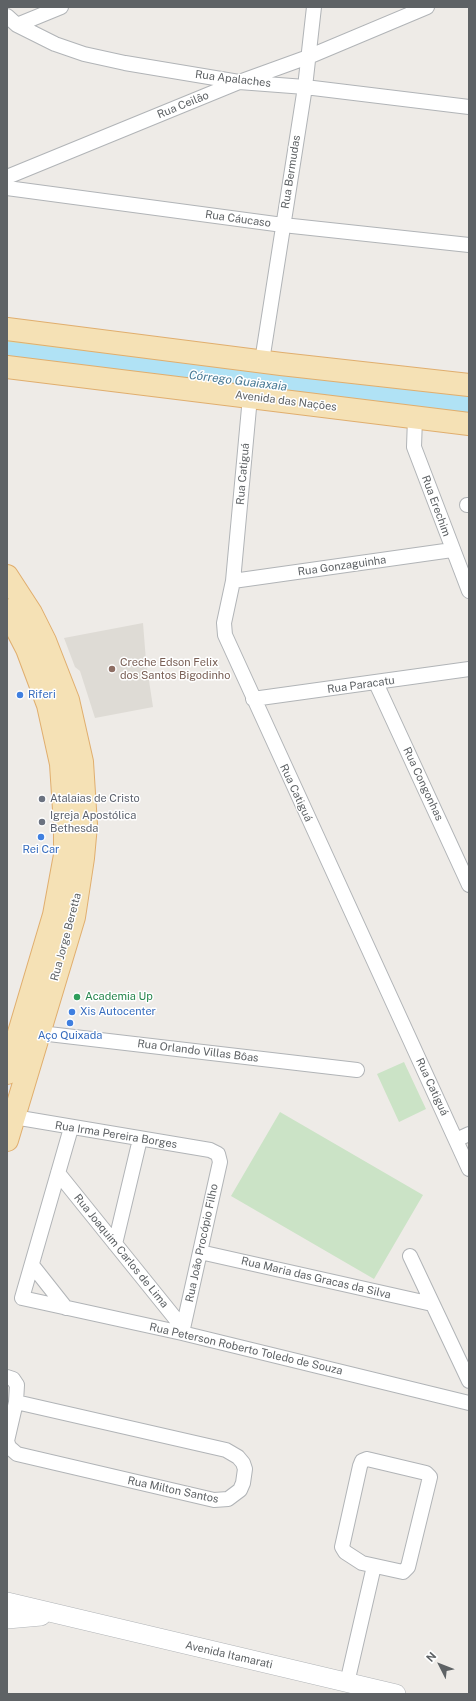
<!DOCTYPE html>
<html>
<head>
<meta charset="utf-8">
<style>
	body { margin:0 }
	#map { position:relative; width:476px; height:1701px; overflow:hidden; background:#eeebe7; font-family:"Public Sans",sans-serif }
	canvas { display:block }
	.frame { position:absolute; inset:0; border:8px solid #5e6265; pointer-events:none }
	.north { position:absolute; left:420px; top:1645px; width:40px; height:40px; -webkit-text-stroke:3px #fff; paint-order:stroke; rotate:312deg; font-size:11px; font-weight:700; line-height:16px; text-align:center; color:#5e6265 }
	.north::after { content:''; display:block; margin:auto; width:14px; height:18px; background:#5e6265; clip-path:polygon(50% 0,100% 100%,50% 72%,0 100%) }
</style>
</head>
<body>
<div id="map">
<canvas width="476" height="1701"></canvas>
<div class="frame"></div>
<div class="north">N</div>
</div>
<script>
const context = document.querySelector('canvas').getContext('2d');
context.lineJoin = 'round';
function paint(path, color) {
  context.fillStyle = color;
  context.fill(path, 'evenodd');
}
function poly(rows) {
  const path = new Path2D();
  for (const r of rows) {
    path.moveTo(r[0], r[1]);
    for (let i = 2; i < r.length; i += 2) path.lineTo(r[i], r[i + 1]);
  }
  return path;
}
function stroke(path, color, width, dash) {
  context.strokeStyle = color;
  context.lineWidth = width;
  context.lineCap = dash ? 'butt' : 'round';
  context.setLineDash(dash || []);
  context.stroke(path);
}
function write(font, color, halo, rows, align = 'center') {
  context.font = font + ' "Public Sans",sans-serif';
  context.lineWidth = 3;
  context.setLineDash([]);
  context.textBaseline = 'middle';
  context.strokeStyle = halo;
  context.fillStyle = color;
  for (const [text, x, y, turn = 0] of rows) {
    context.save();
    context.translate(x, y);
    context.rotate((+turn || 0) * Math.PI / 180);
    context.textAlign = isNaN(turn) ? turn : align;
    if (halo) context.strokeText(text, 0, 0);
    context.fillText(text, 0, 0);
    context.restore();
  }
}
paint(poly([
	[143,623,146,661,153,707,95,718,80,671,75,667,64,638]
]), '#dedbd5');
paint(poly([
	[7,338,278,371,277,381,7,348],
	[283,372,469,394,469,404,282,381],
	[404,1062,426,1109,399,1122,377,1074],
	[280,1112,423,1195,374,1279,231,1196]
]), '#cbe3c6');
stroke(poly([
	[7,353,469,408]
]), '#b0e2f5', 22);
const minor = poly([
	[7,16,17,25,55,44,84,54,125,63,239,82,305,87,469,107],
	[17,25,61,7],
	[7,177,239,82,308,57,427,7],
	[7,188,283,225,469,245],
	[262,361,305,87,314,7],
	[250,397,233,581,224,623,225,635,469,1169],
	[415,418,414,447,469,591],
	[467,505,469,505],
	[233,581,452,550],
	[376,683,469,885],
	[253,699,469,669],
	[40,1033,357,1070],
	[14,1117,210,1150,218,1154,220,1162,182,1333],
	[71,1128,22,1298,182,1333,469,1403],
	[456,1140,469,1134],
	[58,1173,183,1328],
	[115,1244,140,1139],
	[200,1252,432,1304],
	[410,1256,469,1381],
	[32,1265,66,1308],
	[7,1377,13,1379,17,1385,16,1402,7,1441,9,1447,17,1454,214,1500,228,1499,240,1490,243,1483,245,1469,243,1463,238,1457,226,1450,16,1402],
	[367,1459,426,1473,430,1477,408,1567,403,1572,362,1563,345,1552,342,1547,360,1466,362,1461,367,1459],
	[347,1683,374,1566]
]);
const secondary = poly([
	[7,1602,396,1694],
	[7,1619,41,1616]
]);
const primary = poly([
	[7,329,281,364,469,385],
	[7,367,469,424],
	[7,576,31,613,45,641,68,700,82,762,86,825,83,858,74,917,7,1140],
	[7,610,27,649,48,705,61,764,65,825,65,855,54,915,7,1073]
]);
stroke(minor, '#b1b4b7', 16);
stroke(secondary, '#b1b4b7', 20);
stroke(primary, '#e0ae6e', 24);
stroke(minor, '#fff', 14);
stroke(secondary, '#fff', 19);
stroke(primary, '#f5e1b5', 22);
for (const [x, y, r, color] of [
	[112,669,4,"#8d6e63"],
	[20,695,4,"#3f7fe0"],
	[42,799,4,"#6b7280"],
	[42,822,4,"#6b7280"],
	[41,837,4,"#3f7fe0"],
	[77,997,4,"#2e9e5b"],
	[72,1012,4,"#3f7fe0"],
	[70,1023,4,"#3f7fe0"]
]) {
  const dot = new Path2D();
  dot.arc(x, y, r, 0, 2 * Math.PI);
  context.fillStyle = color;
  context.fill(dot);
  stroke(dot, '#fff', 1.5);
}
write('11px', '#5e6265', '#fff', [
	["Rua Apalaches",233,79,7],
	["Rua Ceilão",183,105,-22],
	["Rua Bermudas",291,172,-81],
	["Rua Cáucaso",238,219,8],
	["Avenida das Nações",286,401,7],
	["Rua Catiguá",243,474,-85],
	["Rua Erechim",436,506,70],
	["Rua Gonzaguinha",342,566,-8],
	["Rua Paracatu",361,685,-8],
	["Rua Congonhas",423,784,65],
	["Rua Catiguá",296,793,65],
	["Rua Jorge Beretta",66,937,-75],
	["Rua Orlando Villas Bôas",198,1051,7],
	["Rua Catiguá",432,1087,65],
	["Rua Irma Pereira Borges",116,1135,9],
	["Rua João Procópio Filho",202,1243,-78],
	["Rua Joaquim Carlos de Lima",121,1251,51],
	["Rua Maria das Gracas da Silva",316,1278,13],
	["Rua Peterson Roberto Toledo de Souza",246,1349,13],
	["Rua Milton Santos",173,1490,12],
	["Avenida Itamarati",229,1655,13]
]);
write('11px', '#785e54', '#fff', [
	["Creche Edson Felix",120,663],
	["dos Santos Bigodinho",120,676]
], 'left');
write('11px', '#366cbe', '#fff', [
	["Riferi",28,695],
	["Rei Car",41,850,"center"],
	["Xis Autocenter",80,1012],
	["Aço Quixada",70,1036,"center"]
], 'left');
write('11px', '#5b616d', '#fff', [
	["Atalaias de Cristo",50,799],
	["Igreja Apostólica",50,816],
	["Bethesda",50,829]
], 'left');
write('11px', '#27864d', '#fff', [
	["Academia Up",85,997]
], 'left');
write('italic 12px', '#477994', '#fff', [
	["Córrego Guaiaxaia",238,381,7]
]);
</script>
</body>
</html>
